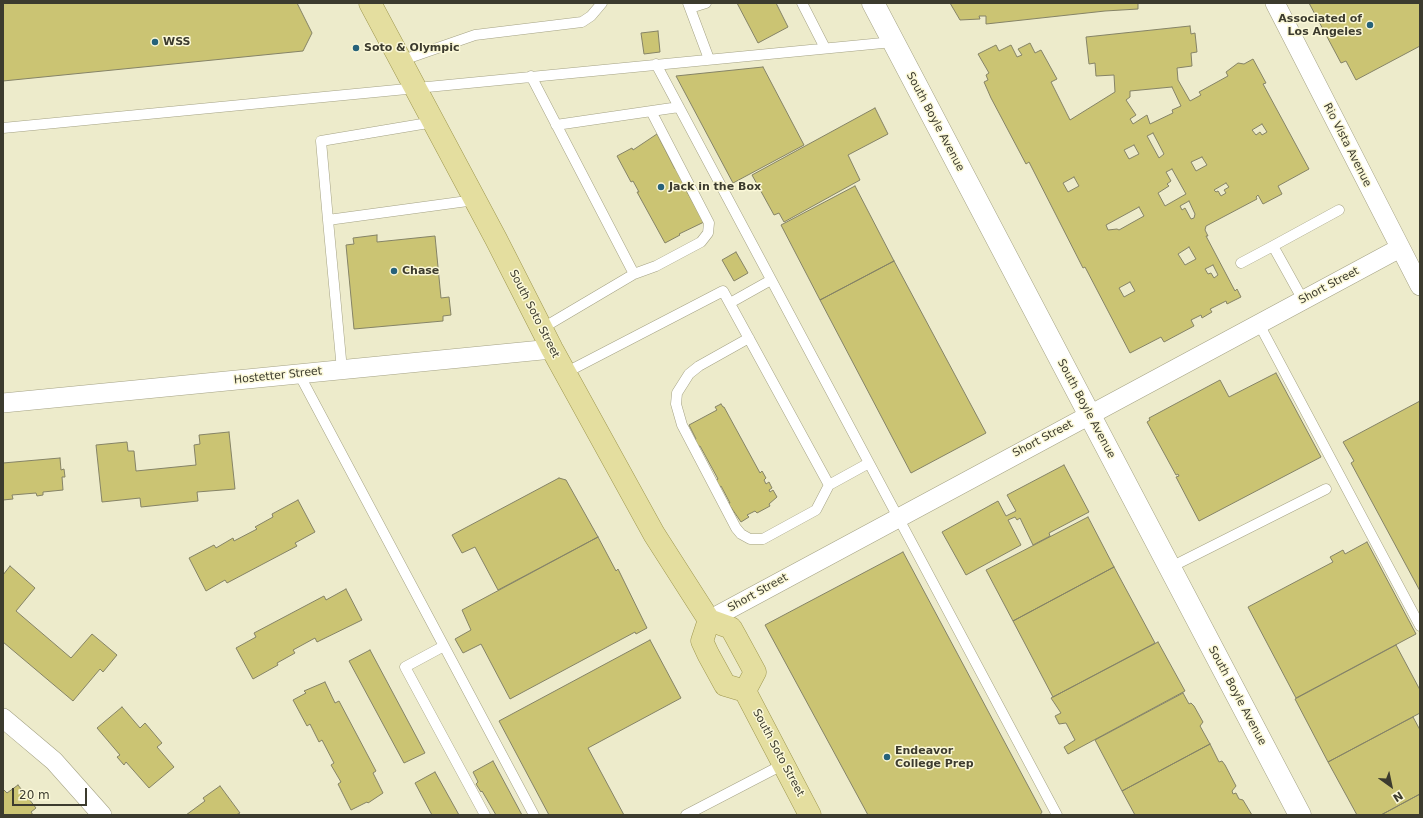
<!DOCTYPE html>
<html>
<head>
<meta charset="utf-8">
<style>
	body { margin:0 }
	#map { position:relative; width:1423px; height:818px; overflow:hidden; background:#edebcb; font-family:"DejaVu Sans",sans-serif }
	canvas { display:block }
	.frame { position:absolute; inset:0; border:4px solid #3c3b2e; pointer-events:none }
	.north { position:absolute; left:1371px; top:766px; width:40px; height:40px; -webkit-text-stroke:3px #fbf8d8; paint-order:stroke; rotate:147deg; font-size:11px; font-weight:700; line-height:16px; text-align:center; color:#3c3b2e }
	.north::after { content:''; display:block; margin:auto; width:14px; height:18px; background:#3c3b2e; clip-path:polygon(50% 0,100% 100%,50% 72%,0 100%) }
	.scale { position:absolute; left:12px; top:788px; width:75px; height:18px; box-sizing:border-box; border:2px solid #3c3b2e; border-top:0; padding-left:5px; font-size:12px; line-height:14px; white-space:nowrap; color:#3c3b2e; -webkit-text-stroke:3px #fbf8d8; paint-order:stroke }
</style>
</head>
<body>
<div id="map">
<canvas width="1423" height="818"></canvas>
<div class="frame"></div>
<div class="north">N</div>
<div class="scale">20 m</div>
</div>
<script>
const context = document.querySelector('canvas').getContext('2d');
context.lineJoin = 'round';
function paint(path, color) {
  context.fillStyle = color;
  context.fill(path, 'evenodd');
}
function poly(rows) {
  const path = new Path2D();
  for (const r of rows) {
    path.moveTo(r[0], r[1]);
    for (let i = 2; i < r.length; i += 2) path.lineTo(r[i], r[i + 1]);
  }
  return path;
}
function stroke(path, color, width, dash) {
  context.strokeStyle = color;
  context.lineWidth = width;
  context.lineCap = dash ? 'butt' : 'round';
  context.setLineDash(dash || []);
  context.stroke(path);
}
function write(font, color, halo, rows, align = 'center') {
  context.font = font + ' "DejaVu Sans",sans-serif';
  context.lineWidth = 3;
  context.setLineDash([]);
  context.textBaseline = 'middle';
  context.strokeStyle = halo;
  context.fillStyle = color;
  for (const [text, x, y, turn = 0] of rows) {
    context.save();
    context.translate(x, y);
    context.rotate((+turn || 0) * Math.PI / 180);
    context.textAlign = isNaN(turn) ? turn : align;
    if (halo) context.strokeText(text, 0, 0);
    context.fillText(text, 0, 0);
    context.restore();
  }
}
const building = poly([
	[3,3,297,3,312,33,303,51,3,81,3,3],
	[737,3,776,3,788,27,758,43,737,3],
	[950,3,1138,3,1138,9,1105,11,986,24,986,16,979,16,980,19,960,20,950,3],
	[1309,3,1420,3,1420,46,1356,80,1346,61,1341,63,1309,3],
	[1190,26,1191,34,1195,33,1197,52,1191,53,1192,66,1177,68,1178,80,1190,101,1201,95,1199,92,1228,76,1226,72,1238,63,1244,64,1253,59,1266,83,1263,84,1309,169,1278,186,1282,194,1263,204,1258,195,1256,197,1257,199,1206,226,1205,230,1208,236,1206,236,1235,291,1237,289,1241,297,1227,304,1226,301,1210,309,1212,312,1202,318,1201,315,1191,320,1194,326,1164,342,1161,337,1130,353,1085,267,1083,268,1029,162,1026,164,991,98,984,82,988,80,986,75,989,73,978,54,996,45,999,51,1011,45,1017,57,1022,55,1018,49,1030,43,1035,53,1041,50,1057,79,1051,82,1070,120,1115,92,1114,75,1096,76,1095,63,1089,64,1086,37,1190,26],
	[1172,87,1181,106,1172,110,1173,113,1150,124,1147,115,1133,124,1130,119,1136,115,1126,100,1130,97,1130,91,1172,87],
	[1262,124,1267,132,1262,135,1260,132,1256,135,1252,130,1262,124],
	[1153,133,1164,154,1159,158,1147,136,1153,133],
	[1134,145,1139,154,1129,159,1124,150,1134,145],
	[1202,157,1207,165,1196,171,1191,162,1202,157],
	[1172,169,1186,194,1165,206,1158,193,1169,186,1167,184,1171,181,1166,172,1172,169],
	[1074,177,1079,186,1068,192,1063,183,1074,177],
	[1226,183,1229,187,1224,190,1226,193,1221,196,1218,191,1216,192,1214,190,1226,183],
	[1189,201,1195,214,1194,218,1191,219,1185,208,1182,210,1180,206,1189,201],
	[1139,207,1144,216,1119,230,1117,229,1108,230,1106,225,1139,207],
	[1189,247,1196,259,1185,265,1178,254,1189,247],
	[1213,265,1218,275,1214,278,1211,273,1208,274,1205,269,1213,265],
	[1130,282,1135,291,1124,297,1119,288,1130,282],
	[658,31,660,52,644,54,641,33,658,31],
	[763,67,804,145,733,183,676,76,763,67],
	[875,108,888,134,848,155,860,180,784,222,779,213,774,215,752,175,875,108],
	[657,134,675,169,688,179,682,183,704,222,679,234,680,235,665,243,637,192,639,192,633,181,631,182,617,156,632,148,633,150,657,134],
	[855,186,894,261,820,300,781,225,855,186],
	[377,235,377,242,435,236,441,298,449,297,451,315,443,316,443,321,354,329,346,245,354,244,353,238,377,235],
	[736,252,748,273,734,281,722,260,736,252],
	[894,261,986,433,911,473,820,300,894,261],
	[1276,373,1321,457,1199,521,1176,477,1179,476,1178,474,1176,475,1147,422,1150,420,1149,418,1220,380,1229,397,1276,373],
	[1420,401,1420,591,1351,463,1354,461,1343,442,1420,401],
	[721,404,723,407,724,407,760,473,762,471,766,478,764,480,766,484,769,482,772,488,769,490,770,492,773,490,777,497,769,504,770,506,757,513,755,511,747,515,749,517,741,522,728,503,730,503,721,486,718,488,715,481,718,479,700,446,697,447,694,441,696,439,689,425,717,410,715,407,721,404],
	[229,432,235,489,197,492,198,501,141,507,140,498,102,502,96,445,127,442,128,451,134,451,136,471,196,465,194,445,200,444,199,435,229,432],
	[60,458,61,470,64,469,65,477,62,477,63,490,43,492,43,495,37,496,36,493,12,495,13,499,3,500,3,463,60,458],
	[1064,465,1089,512,1049,533,1050,536,1033,545,1020,518,1017,520,1015,517,1008,520,1021,545,966,575,942,532,998,501,1006,516,1016,511,1007,495,1064,465],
	[559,478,566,480,598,537,498,590,475,547,462,553,452,535,559,478],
	[298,500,315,532,295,543,297,546,227,583,225,580,206,591,189,558,214,545,216,548,233,538,234,541,257,529,255,527,273,517,272,514,298,500],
	[1088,517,1114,567,1013,621,986,570,1088,517],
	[598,537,616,571,618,569,647,628,636,634,635,632,510,699,481,644,463,653,455,639,471,630,462,610,598,537],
	[1367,542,1416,634,1296,698,1248,607,1333,562,1330,557,1343,550,1345,554,1367,542],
	[903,552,1042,812,1040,815,868,815,765,625,903,552],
	[10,566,35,588,16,611,71,658,92,634,117,655,103,672,100,669,73,701,3,642,3,575,10,566],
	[1114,567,1155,643,1053,697,1013,621,1114,567],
	[346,589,362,620,317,642,315,638,293,650,295,653,277,663,278,665,253,679,236,648,256,637,254,633,324,596,326,600,346,589],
	[650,640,681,698,588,748,624,815,549,815,499,721,650,640],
	[1158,642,1185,691,1068,754,1064,747,1075,740,1066,723,1059,724,1055,716,1061,713,1051,698,1158,642],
	[1396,645,1420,690,1420,713,1328,762,1295,699,1396,645],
	[370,650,425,753,404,763,349,661,370,650],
	[325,682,335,703,339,701,376,771,373,773,383,793,368,803,367,802,351,810,338,784,341,782,331,765,334,763,322,740,319,742,310,724,307,726,293,700,306,693,304,691,325,682],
	[1183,693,1189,704,1191,703,1194,706,1203,722,1200,726,1210,744,1122,791,1095,740,1183,693],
	[122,707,140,728,145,723,162,743,157,747,174,767,149,788,126,762,124,765,117,757,120,755,97,728,122,707],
	[1413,717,1420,730,1420,794,1381,815,1357,815,1328,762,1413,717],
	[1210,744,1219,762,1222,761,1225,765,1236,786,1232,791,1233,794,1236,793,1239,799,1243,800,1252,815,1135,815,1122,791,1210,744],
	[493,761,522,815,496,815,482,791,481,792,476,784,478,782,473,772,493,761],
	[435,772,459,815,432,815,415,783,435,772],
	[18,785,36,808,31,812,33,815,3,815,3,791,4,790,7,793,18,785],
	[220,786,240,813,236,815,186,815,205,801,203,798,220,786],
	[1420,794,1420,815,1381,815,1420,794]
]);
paint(building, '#cbc473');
stroke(building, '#858366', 1);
const service = poly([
	[688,3,709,59],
	[802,3,825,48],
	[690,8,706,3],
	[400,61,475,35,582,22,591,16,602,3],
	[656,64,1057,815],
	[531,76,634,274,541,329],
	[556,125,679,107],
	[3,128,893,42],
	[328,220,321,141,434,122],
	[1241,263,1273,246],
	[634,274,656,266,701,242,708,233,709,223,651,111],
	[1303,300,1273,246,1339,210],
	[730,303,771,280],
	[1259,324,1420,626],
	[749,338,699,366,689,374,677,393,676,404,682,425,736,528,741,534,750,539,763,539,816,510,829,485],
	[342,370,328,220,475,200],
	[565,373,723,291,829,485,869,463],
	[299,374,534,815],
	[1169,568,1326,489],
	[444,646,405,667,485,815],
	[686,815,784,764]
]);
const minor = poly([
	[1275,3,1420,286],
	[3,403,552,349],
	[709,620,1400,248],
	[3,718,54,761,102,815]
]);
const secondary = poly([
	[873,3,1300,815]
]);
const primary = poly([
	[370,3,496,239,552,349,654,534,709,620,731,628,736,637,755,672,745,691],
	[709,620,702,641,708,654,725,685,745,691,810,815]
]);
stroke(service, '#a4a284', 11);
stroke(minor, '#a4a284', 20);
stroke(secondary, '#a4a284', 23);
stroke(primary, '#9e974e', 23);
stroke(service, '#fff', 10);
stroke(minor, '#fff', 19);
stroke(secondary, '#fff', 22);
stroke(primary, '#e4de9f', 22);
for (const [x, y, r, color] of [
	[1370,25,4,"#26627a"],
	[155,42,4,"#26627a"],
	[356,48,4,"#26627a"],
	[661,187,4,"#26627a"],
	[394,271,4,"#26627a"],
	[887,757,4,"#26627a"]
]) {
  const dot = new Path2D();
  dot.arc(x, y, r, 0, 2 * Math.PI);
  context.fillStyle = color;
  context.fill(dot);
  stroke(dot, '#fbf8d8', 1.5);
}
write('bold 11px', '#3c3b2e', '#fbf8d8', [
	["Associated of",1362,19,"right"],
	["Los Angeles",1362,32,"right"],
	["WSS",163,42],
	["Soto & Olympic",364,48],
	["Jack in the Box",669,187],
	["Chase",402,271],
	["Endeavor",895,751],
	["College Prep",895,764]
], 'left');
write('11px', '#3c3b2e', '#fbf8d8', [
	["South Boyle Avenue",935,122,62],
	["Rio Vista Avenue",1347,145,63],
	["Short Street",1329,286,-28],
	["South Soto Street",534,314,63],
	["Hostetter Street",278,376,-6],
	["South Boyle Avenue",1086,409,62],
	["Short Street",1043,439,-28],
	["Short Street",758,593,-29],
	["South Boyle Avenue",1237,696,62],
	["South Soto Street",778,753,62]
]);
</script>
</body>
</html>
